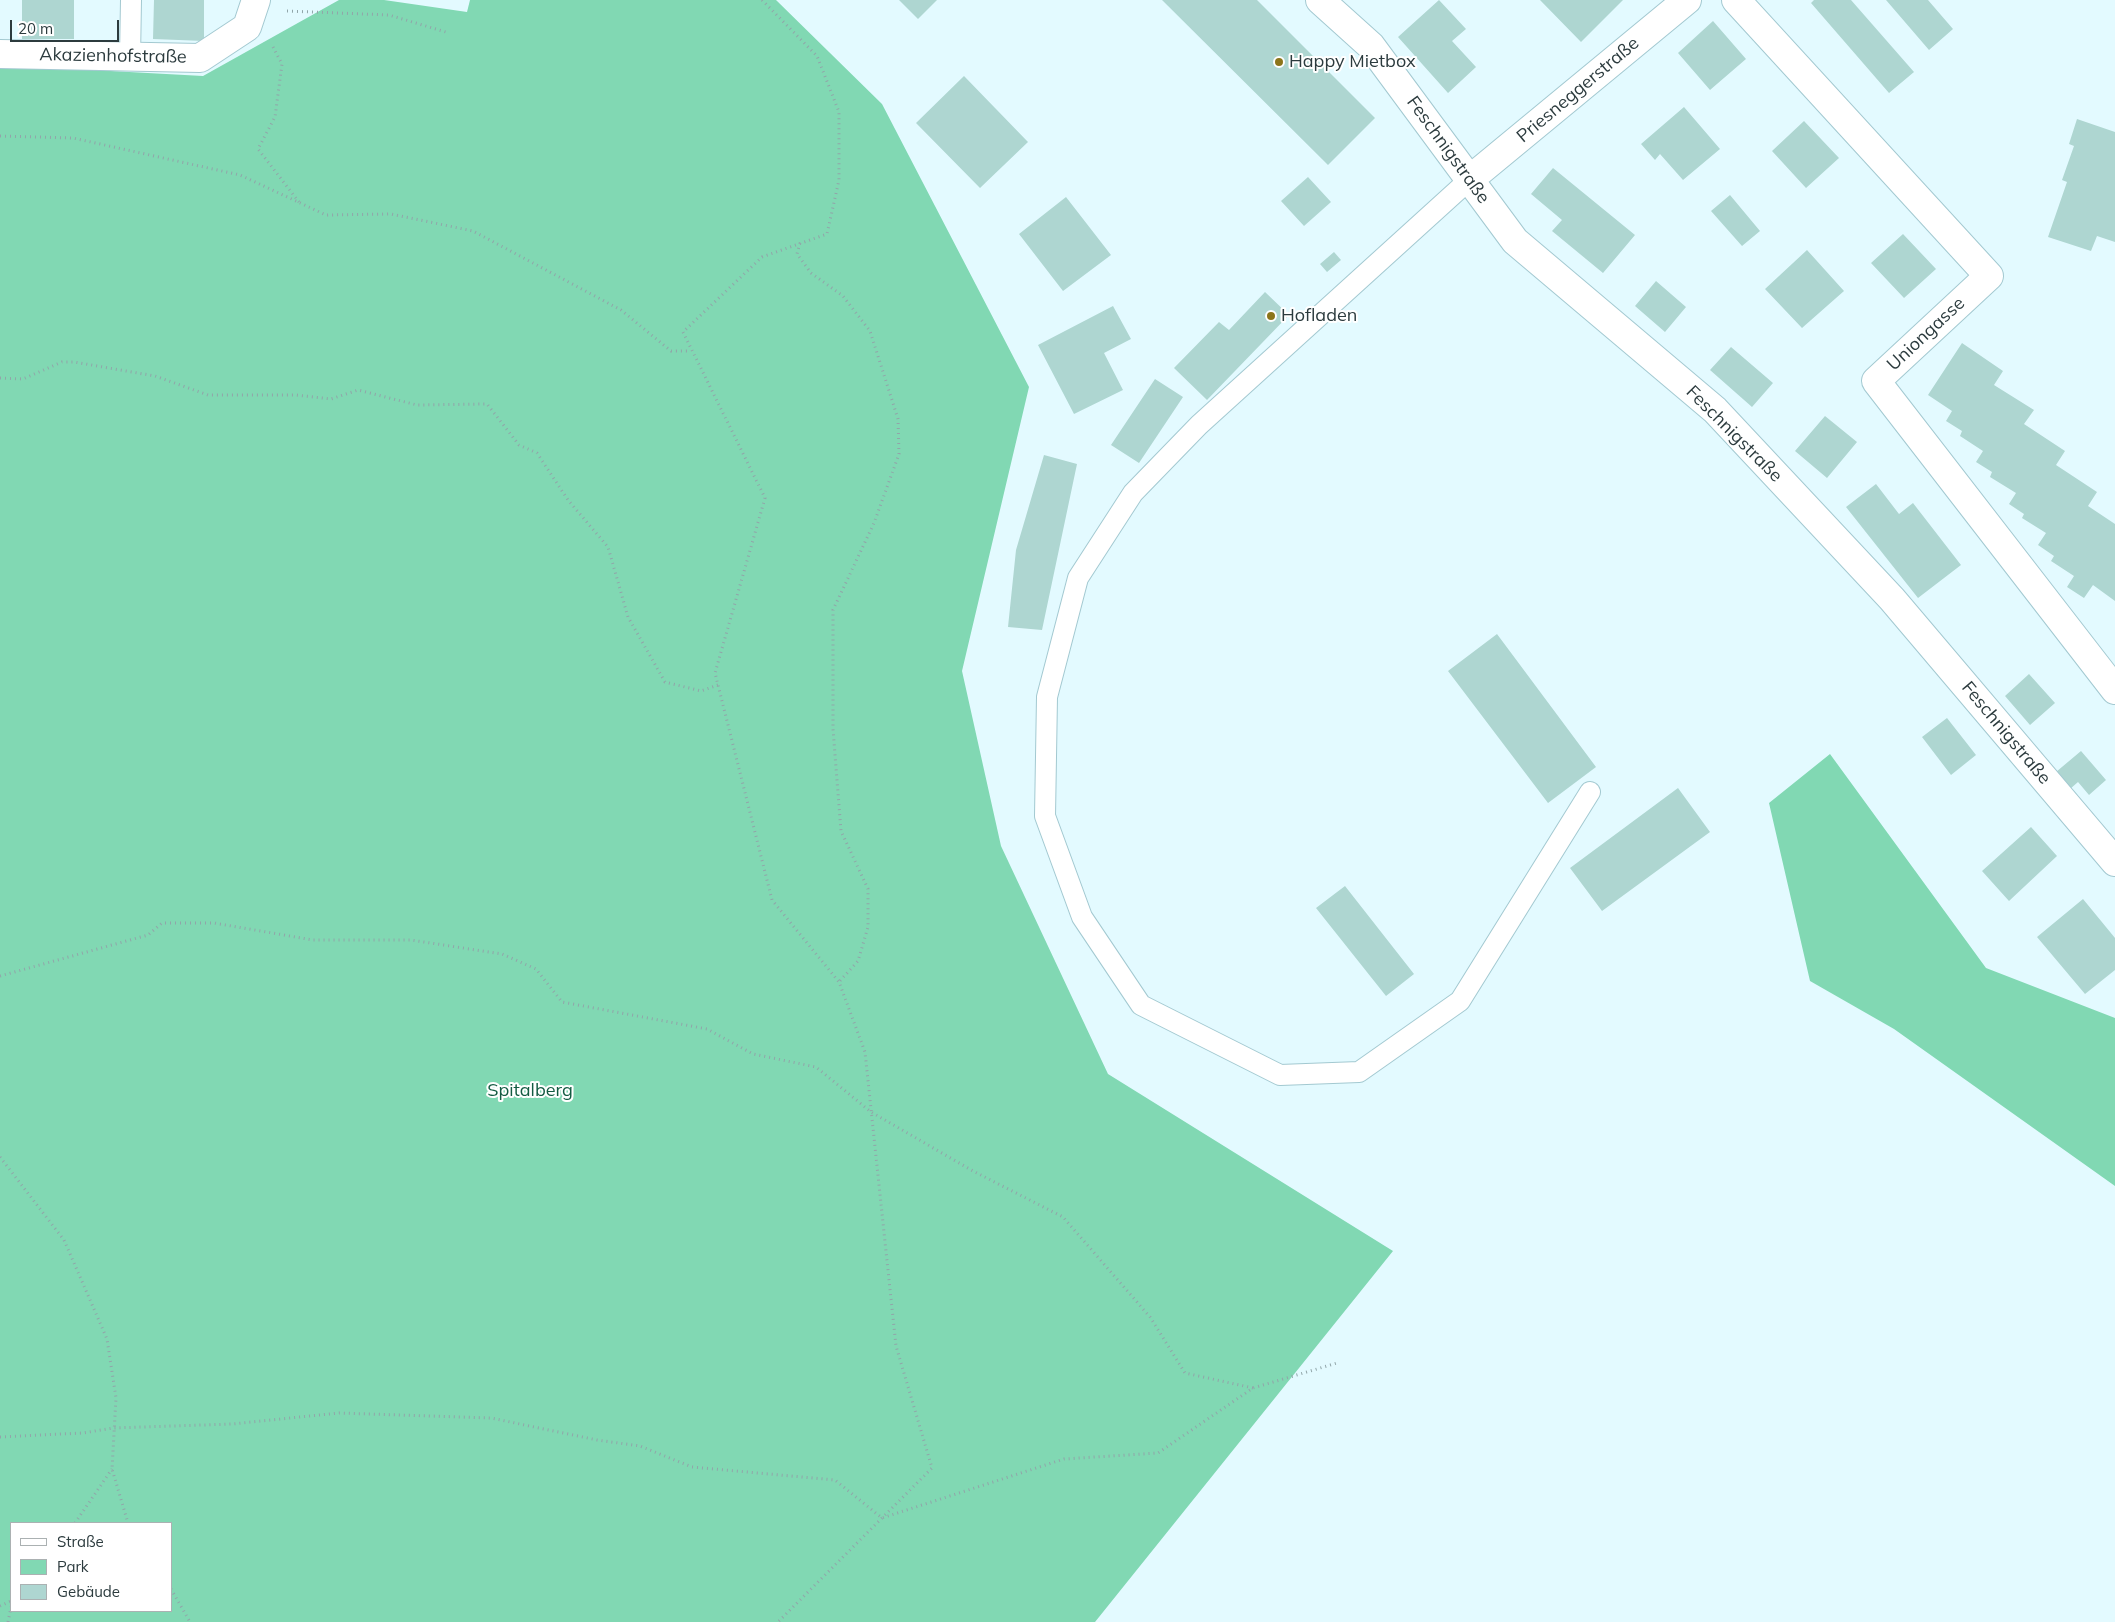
<!DOCTYPE html>
<html>
<head>
<meta charset="utf-8">
<style>
	body { margin:0 }
	#map { position:relative; width:2115px; height:1622px; overflow:hidden; background:#e3faff; font-family:Mulish,sans-serif }
	canvas { display:block }
	.legend { position:absolute; left:10px; top:1522px; width:162px; height:90px; box-sizing:border-box; background:#fff; border:1px solid #abb1b2; margin:0; padding:6px 9px; list-style:none; font-size:15px; color:#2c3b3e }
	.legend li { display:flex; align-items:center; gap:10px; height:25px }
	.legend b { width:25px; border:1px solid #abb1b2 }
	.scale { position:absolute; left:10px; top:20px; width:109px; height:22px; box-sizing:border-box; border:2px solid #2c3b3e; border-top:0; padding-left:6px; font-size:15px; line-height:18px; white-space:nowrap; color:#2c3b3e; -webkit-text-stroke:4px #fff; paint-order:stroke }
</style>
</head>
<body>
<div id="map">
<canvas width="2115" height="1622"></canvas>
<ul class="legend">
<li><b style="height:6px;background:#fff"></b>Straße</li>
<li><b style="height:14px;background:#81d8b3"></b>Park</li>
<li><b style="height:14px;background:#aed6d1"></b>Gebäude</li>
</ul>
<div class="scale">20 m</div>
</div>
<script>
const context = document.querySelector('canvas').getContext('2d');
context.lineJoin = 'round';
function paint(path, color) {
  context.fillStyle = color;
  context.fill(path, 'evenodd');
}
function poly(rows) {
  const path = new Path2D();
  for (const r of rows) {
    path.moveTo(r[0], r[1]);
    for (let i = 2; i < r.length; i += 2) path.lineTo(r[i], r[i + 1]);
  }
  return path;
}
function stroke(path, color, width, dash) {
  context.strokeStyle = color;
  context.lineWidth = width;
  context.lineCap = dash ? 'butt' : 'round';
  context.setLineDash(dash || []);
  context.stroke(path);
}
function write(font, color, halo, rows, align = 'center') {
  context.font = font + ' Mulish,sans-serif';
  context.lineWidth = 4;
  context.setLineDash([]);
  context.textBaseline = 'middle';
  context.strokeStyle = halo;
  context.fillStyle = color;
  for (const [text, x, y, turn = 0] of rows) {
    context.save();
    context.translate(x, y);
    context.rotate((+turn || 0) * Math.PI / 180);
    context.textAlign = isNaN(turn) ? turn : align;
    if (halo) context.strokeText(text, 0, 0);
    context.fillText(text, 0, 0);
    context.restore();
  }
}
paint(poly([
	[339,0,384,0,467,12,470,0,776,0,882,104,1029,387,962,671,1001,846,1108,1074,1393,1251,1095,1622,0,1622,0,65,203,76],
	[11,1523,171,1523,171,1611,11,1611],
	[1830,754,1986,968,2115,1018,2115,1186,1894,1029,1810,981,1769,803]
]), '#81d8b3');
paint(poly([
	[22,0,74,0,74,39,22,39],
	[154,0,204,0,204,41,153,39],
	[899,0,937,0,918,19],
	[1162,0,1257,0,1375,118,1328,165],
	[1439,0,1466,29,1452,41,1476,67,1448,93,1398,37],
	[1540,0,1623,0,1581,42],
	[1814,0,1851,0,1914,72,1889,93,1811,3],
	[1886,0,1928,0,1953,29,1929,50],
	[1713,21,1746,59,1710,90,1678,53],
	[964,76,1028,142,980,188,916,123],
	[1684,107,1720,149,1683,180,1660,154,1655,160,1641,144],
	[2077,119,2115,132,2115,242,2097,236,2091,251,2048,237,2067,182,2062,180,2074,146,2069,144],
	[1804,121,1839,158,1806,188,1772,151],
	[1553,168,1635,235,1603,273,1552,231,1562,220,1531,194],
	[1308,177,1331,202,1304,226,1281,201],
	[1730,195,1760,231,1742,246,1711,211],
	[1066,197,1111,255,1063,291,1019,234],
	[1903,234,1936,269,1904,298,1871,263],
	[1807,250,1844,291,1802,328,1765,289],
	[1334,252,1341,260,1327,272,1320,264],
	[1656,281,1686,307,1665,332,1635,306],
	[1265,292,1289,315,1207,400,1174,368,1219,322,1229,330],
	[1113,306,1131,339,1104,353,1123,390,1074,414,1038,345],
	[1962,343,2003,371,1994,385,2034,410,2024,424,2065,451,2056,465,2097,492,2088,506,2115,524,2115,601,2093,585,2084,598,2067,587,2074,576,2051,561,2054,556,2038,545,2046,533,2022,518,2024,514,2009,504,2016,493,1990,477,1992,472,1976,462,1983,451,1960,436,1962,431,1946,421,1952,411,1928,395],
	[1731,347,1773,383,1752,407,1710,370],
	[1155,379,1183,397,1139,463,1111,445],
	[1825,416,1857,442,1827,478,1795,451],
	[1044,455,1077,464,1042,630,1008,627,1016,550],
	[1876,484,1899,514,1913,503,1961,565,1918,598,1846,507],
	[1497,634,1596,767,1548,803,1448,671],
	[2029,674,2055,703,2030,725,2005,696],
	[1947,718,1976,755,1951,775,1922,737],
	[2081,751,2106,780,2089,795,2078,782,2070,789,2056,772],
	[1678,788,1710,832,1602,911,1570,868],
	[2031,827,2057,856,2009,901,1982,871],
	[1345,886,1414,974,1386,996,1316,908],
	[2083,899,2115,938,2115,970,2085,994,2037,937]
]), '#aed6d1');
const service = poly([
	[130,58,131,0],
	[1469,180,1199,425,1133,493,1078,578,1047,697,1045,816,1082,917,1141,1005,1280,1075,1359,1072,1460,1001,1590,792]
]);
const minor = poly([
	[1320,0,1371,46,1515,241,1715,410,1892,599,2115,862],
	[1736,0,1989,276,1876,381,2115,690],
	[0,54,200,58,247,27,256,0],
	[1469,180,1687,0]
]);
stroke(service, '#a3c9d1', 22);
stroke(minor, '#a3c9d1', 30);
stroke(poly([
	[762,0,817,56,839,112,839,180,827,234,762,257,683,332,765,498,715,673,772,900,839,982,865,1052,896,1346,932,1468,778,1622],
	[287,11,389,15,449,33],
	[273,47,282,64,275,117,258,149,299,202],
	[0,136,73,138,240,175,326,215,391,214,473,231,621,310,671,351,690,351],
	[800,243,797,254,811,273,843,296,870,331,898,419,899,454,874,523,833,610,833,729,841,831,868,889,868,927,858,961,839,982],
	[0,378,23,379,62,362,74,362,155,376,208,395,296,395,331,399,358,390,417,405,487,404,519,445,537,453,568,500,608,547,628,617,665,682,701,691,718,685],
	[0,976,148,935,162,923,214,923,313,940,411,940,502,954,536,969,562,1002,707,1029,753,1054,816,1067,871,1112,973,1171,1063,1217,1150,1317,1185,1373,1253,1388],
	[0,1157,64,1240,107,1339,116,1398,112,1469,128,1523],
	[0,1437,83,1433,113,1428,232,1424,339,1413,491,1418,597,1440,640,1446,692,1467,835,1480,882,1518,1064,1459,1158,1453,1253,1388,1337,1363],
	[75,1523,112,1469],
	[171,1589,190,1622],
	[0,1606,11,1601],
	[8,1622,11,1607]
]), '#91a5a9', 3, [1, 4]);
stroke(service, '#fff', 20);
stroke(minor, '#fff', 28);
for (const [x, y, r, color] of [
	[1279,62,5,"#8c751a"],
	[1271,316,5,"#8c751a"]
]) {
  const dot = new Path2D();
  dot.arc(x, y, r, 0, 2 * Math.PI);
  context.fillStyle = color;
  context.fill(dot);
  stroke(dot, '#fff', 2);
}
write('18px', '#2c3b3e', '#fff', [
	["Akazienhofstraße",113,56,1],
	["Priesneggerstraße",1578,90,-40],
	["Feschnigstraße",1448,150,54],
	["Uniongasse",1926,334,-43],
	["Feschnigstraße",1734,434,45],
	["Feschnigstraße",2006,733,50]
]);
write('18px', '#2c3b3e', '#fff', [
	["Happy Mietbox",1289,62],
	["Hofladen",1281,316]
], 'left');
write('18px', '#135b42', '#fff', [
	["Spitalberg",530,1091]
]);
</script>
</body>
</html>
